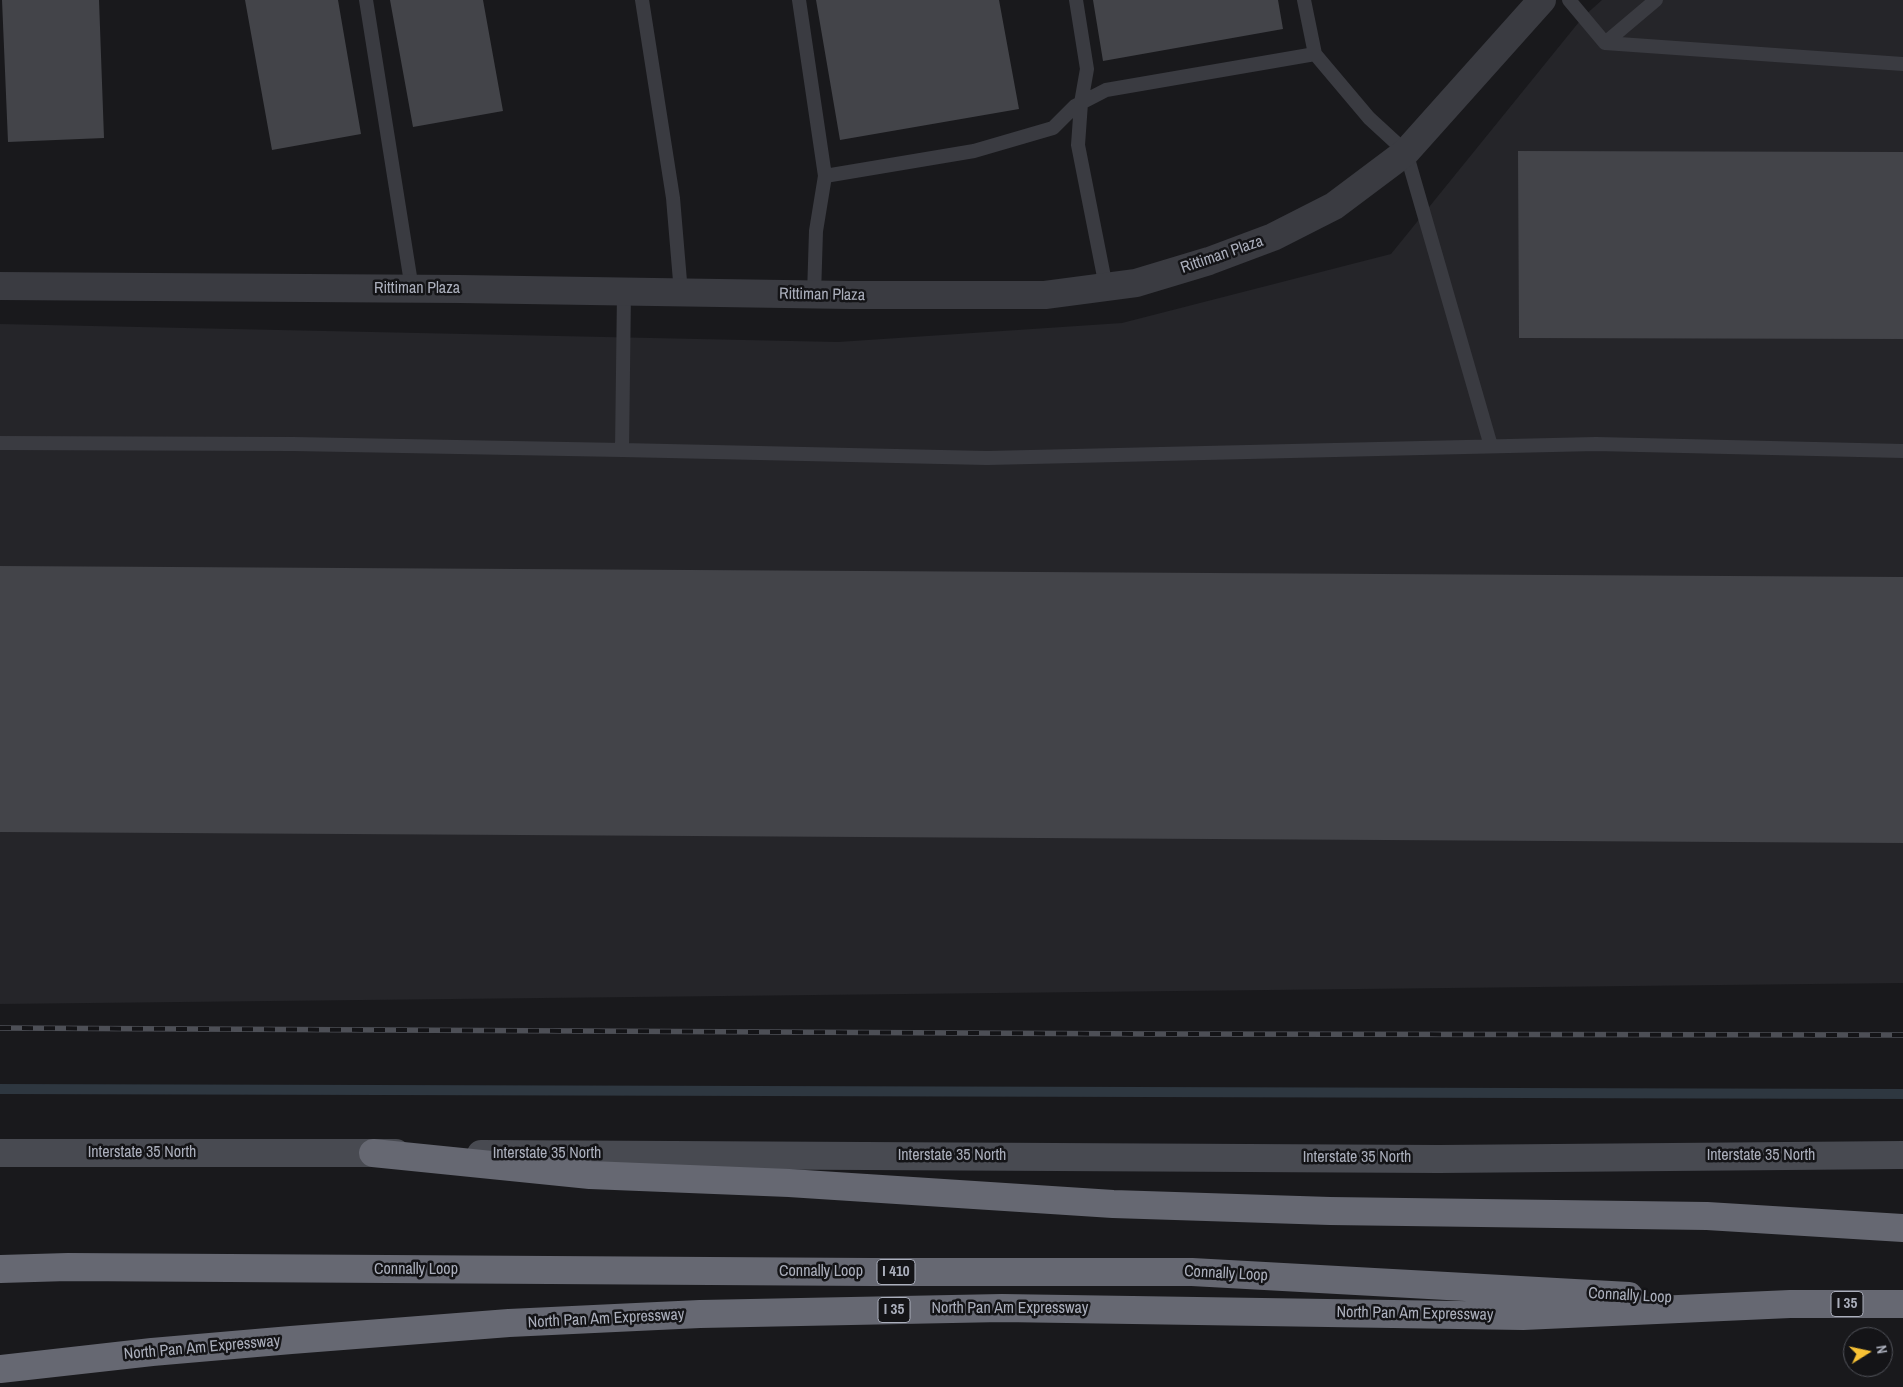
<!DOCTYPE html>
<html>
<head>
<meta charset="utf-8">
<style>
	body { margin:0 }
	#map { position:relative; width:1903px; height:1387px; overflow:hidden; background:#19191c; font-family:"Archivo Narrow",sans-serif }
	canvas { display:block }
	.north { position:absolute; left:1843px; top:1327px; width:50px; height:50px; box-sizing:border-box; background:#141417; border:1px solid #505259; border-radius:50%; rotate:80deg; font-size:14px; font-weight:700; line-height:20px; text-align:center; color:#abafbc }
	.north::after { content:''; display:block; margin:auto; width:18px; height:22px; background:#f7c135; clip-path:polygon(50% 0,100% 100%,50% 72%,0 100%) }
</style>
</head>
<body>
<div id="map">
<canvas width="1903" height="1387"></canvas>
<div class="north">N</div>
</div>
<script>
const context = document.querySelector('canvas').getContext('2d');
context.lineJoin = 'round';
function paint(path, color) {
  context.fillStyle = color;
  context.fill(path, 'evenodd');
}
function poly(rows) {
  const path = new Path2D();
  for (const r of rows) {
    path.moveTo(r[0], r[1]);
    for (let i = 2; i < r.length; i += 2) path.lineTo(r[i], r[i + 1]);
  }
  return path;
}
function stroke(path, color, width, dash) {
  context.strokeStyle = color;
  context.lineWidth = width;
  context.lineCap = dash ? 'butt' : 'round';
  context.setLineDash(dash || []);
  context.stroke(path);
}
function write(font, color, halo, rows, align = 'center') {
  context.font = font + ' "Archivo Narrow",sans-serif';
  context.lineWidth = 5;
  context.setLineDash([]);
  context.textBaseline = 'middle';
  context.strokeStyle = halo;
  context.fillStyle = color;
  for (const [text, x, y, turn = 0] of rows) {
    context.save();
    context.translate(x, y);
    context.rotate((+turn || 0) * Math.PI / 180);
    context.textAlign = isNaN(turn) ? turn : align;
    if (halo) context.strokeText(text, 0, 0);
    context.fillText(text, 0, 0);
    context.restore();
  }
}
paint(poly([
	[1602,0,1903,0,1903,983,0,1004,0,324,838,342,1122,323,1391,254,1583,17]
]), '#252529');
stroke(poly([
	[0,1089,1903,1094]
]), '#2e3740', 10);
paint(poly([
	[2,0,99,0,104,138,8,142],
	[245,0,338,0,361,134,272,150],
	[390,0,483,0,503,111,413,127],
	[816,0,999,0,1019,109,840,140],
	[1093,0,1278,0,1283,29,1103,61],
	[1518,151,1903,152,1903,339,1519,338],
	[0,566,1903,577,1903,843,0,832]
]), '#434449');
stroke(poly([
	[366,0,412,289],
	[642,0,673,198,681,293],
	[799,0,825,176,816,231,814,295],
	[1076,0,1087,69,1081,103,1078,145,1106,287],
	[1304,0,1315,54,1369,118,1406,152,1491,446],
	[1569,0,1605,43,1656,0],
	[1605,43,1903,64],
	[825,176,974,151,1053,128,1075,106,1106,90,1315,54],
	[0,443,293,444,622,450,624,292],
	[622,450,987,458,1596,444,1903,451]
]), '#3a3b41', 14);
stroke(poly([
	[0,286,460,289,849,295,1045,295,1136,283,1209,261,1273,237,1334,206,1406,152,1542,0]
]), '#3a3b41', 28);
stroke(poly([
	[0,1153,396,1153],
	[481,1154,1439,1159,1903,1155]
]), '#484a51', 28);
stroke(poly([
	[373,1153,590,1175,789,1183,1113,1204,1330,1211,1707,1216,1903,1228],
	[0,1269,68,1267,871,1272,1192,1272,1629,1296],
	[0,1369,152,1352,291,1340,509,1323,700,1314,1002,1308,1523,1316,1790,1304,1903,1304]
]), '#666872', 28);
const rail = poly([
	[0,1028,1156,1034,1903,1035]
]);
stroke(rail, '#4d4f56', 5.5);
stroke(rail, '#141417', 4, [11]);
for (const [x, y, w] of [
	[896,1272,38],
	[1847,1304,32],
	[894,1310,32]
]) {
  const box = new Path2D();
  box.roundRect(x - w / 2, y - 12.5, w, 25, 4);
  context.fillStyle = '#141417';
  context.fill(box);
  stroke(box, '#abafbc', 1);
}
write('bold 15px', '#abafbc', null, [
	["I 410",896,1272],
	["I 35",1847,1304],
	["I 35",894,1310]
]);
write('16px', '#abafbc', '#141417', [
	["Rittiman Plaza",1222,255,-19],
	["Rittiman Plaza",417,289],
	["Rittiman Plaza",822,295,1],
	["Interstate 35 North",142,1153],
	["Interstate 35 North",547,1154],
	["Interstate 35 North",952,1156],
	["Interstate 35 North",1761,1156],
	["Interstate 35 North",1357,1158],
	["Connally Loop",416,1270],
	["Connally Loop",821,1272],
	["Connally Loop",1226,1274,3],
	["Connally Loop",1630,1296,3],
	["North Pan Am Expressway",1010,1309],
	["North Pan Am Expressway",1415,1314,1],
	["North Pan Am Expressway",606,1319,-3],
	["North Pan Am Expressway",202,1348,-5]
]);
</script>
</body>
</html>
